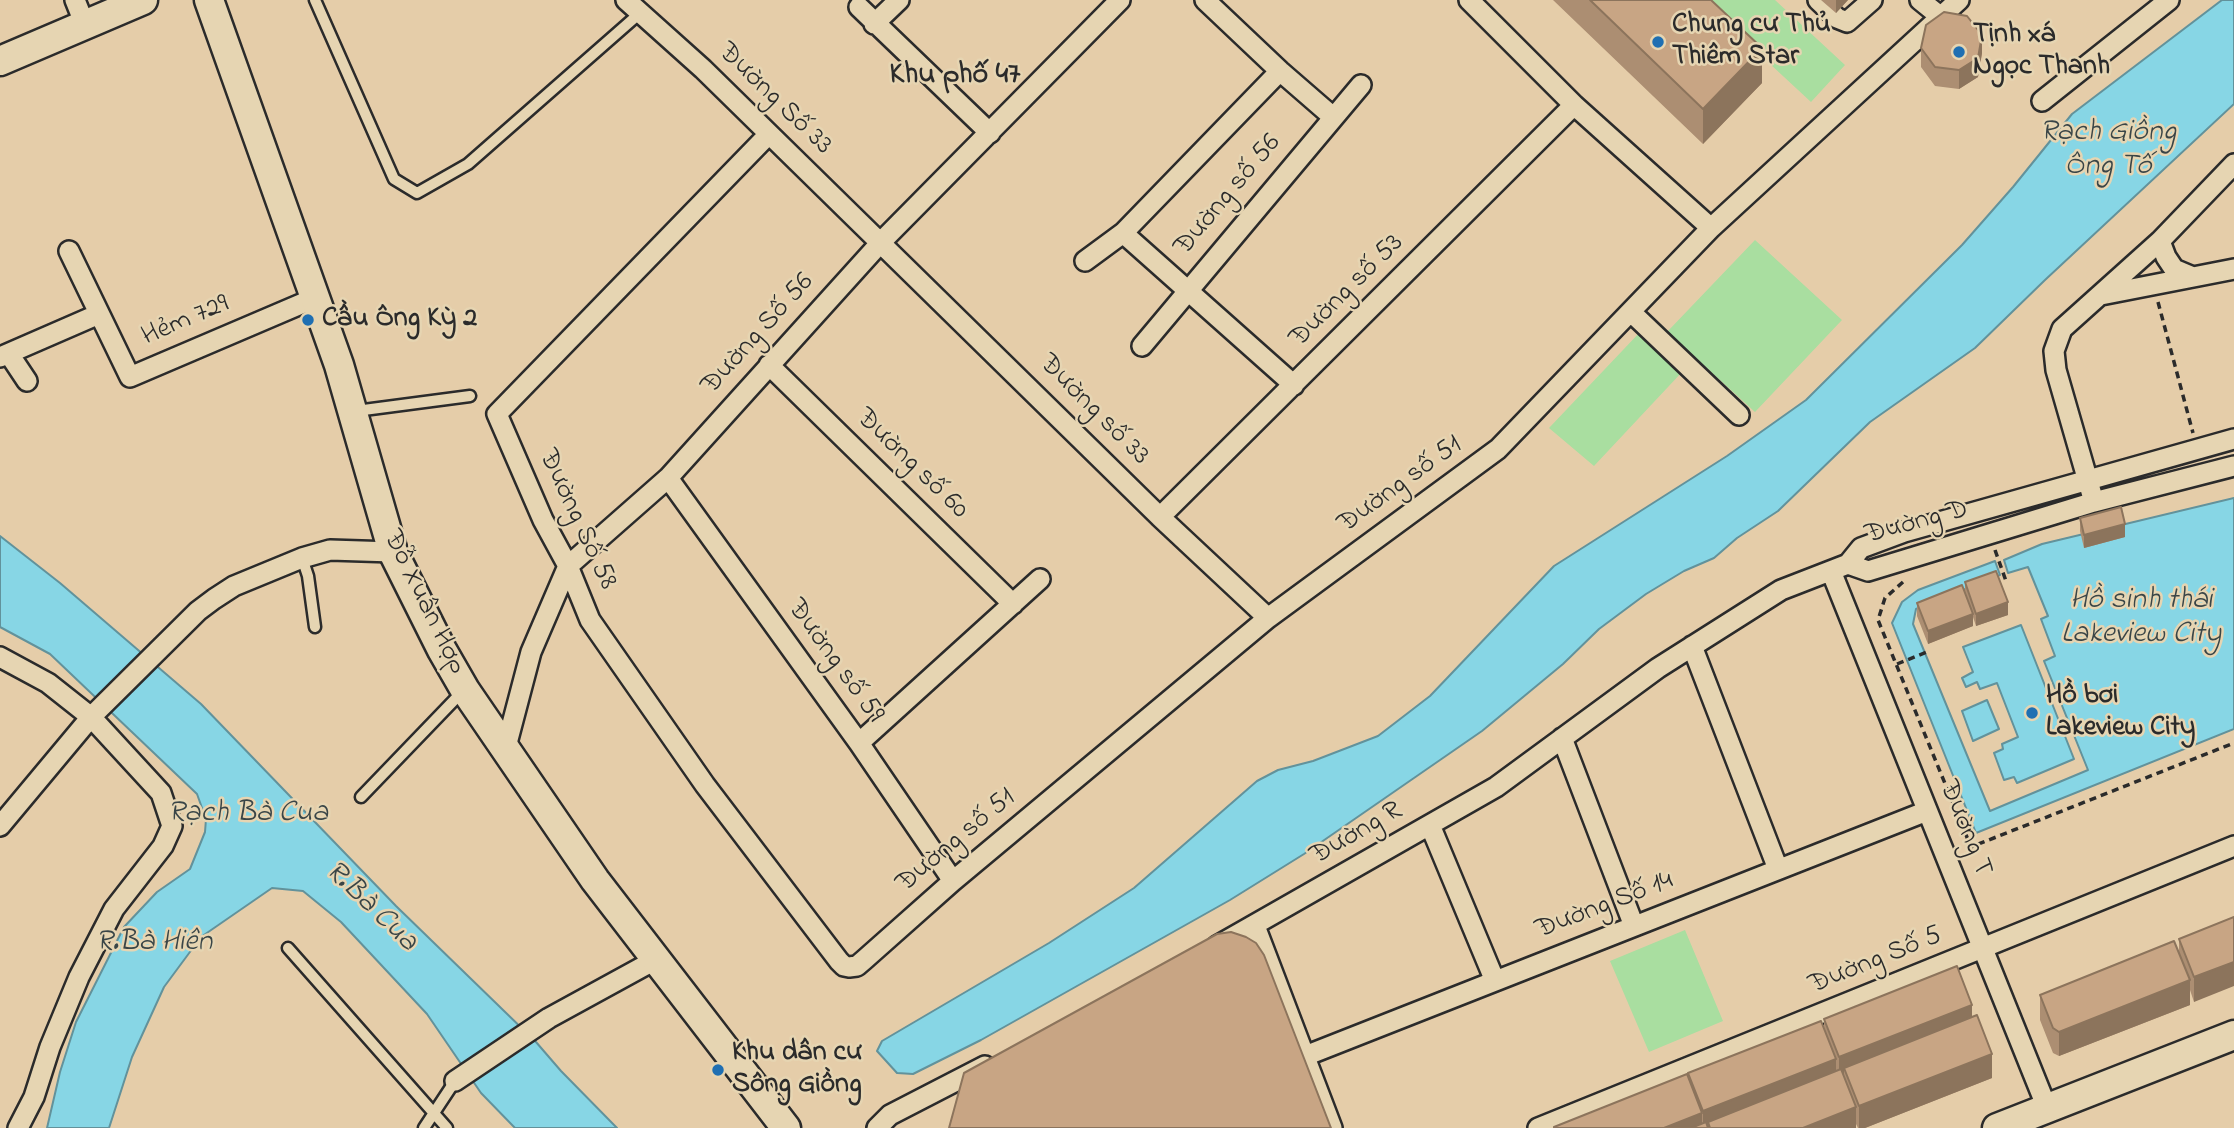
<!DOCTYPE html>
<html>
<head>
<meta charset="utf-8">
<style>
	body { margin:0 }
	canvas { display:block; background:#e5cda9 }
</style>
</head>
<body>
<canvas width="2234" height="1128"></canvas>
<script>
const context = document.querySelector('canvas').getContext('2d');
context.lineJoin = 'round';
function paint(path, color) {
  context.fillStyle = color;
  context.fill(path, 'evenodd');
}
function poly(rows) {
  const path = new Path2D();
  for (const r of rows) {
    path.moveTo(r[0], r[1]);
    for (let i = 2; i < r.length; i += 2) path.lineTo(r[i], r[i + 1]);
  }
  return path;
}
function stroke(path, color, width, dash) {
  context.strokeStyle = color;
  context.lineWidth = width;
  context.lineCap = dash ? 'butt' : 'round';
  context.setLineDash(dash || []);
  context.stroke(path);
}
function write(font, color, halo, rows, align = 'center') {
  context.font = font + ' "Indie Flower",sans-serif';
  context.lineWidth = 5;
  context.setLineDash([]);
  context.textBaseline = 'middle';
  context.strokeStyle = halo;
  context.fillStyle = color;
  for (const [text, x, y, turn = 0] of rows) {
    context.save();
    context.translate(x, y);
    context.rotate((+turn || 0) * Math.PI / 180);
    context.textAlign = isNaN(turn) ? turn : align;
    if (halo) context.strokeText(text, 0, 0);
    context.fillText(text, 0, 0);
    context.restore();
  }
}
paint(poly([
	[1701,0,1775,0,1845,65,1811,102],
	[1755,240,1842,320,1755,412,1667,332],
	[1641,331,1683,371,1594,466,1549,428],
	[1685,930,1723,1021,1649,1052,1610,961]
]), '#a9dea0');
const water = poly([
	[2222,0,2234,0,2234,104,2045,280,1975,348,1870,422,1778,511,1737,538,1714,558,1684,571,1646,594,1599,629,1563,664,1482,731,1304,854,1230,900,981,1040,913,1074,897,1073,877,1051,882,1041,1049,943,1134,888,1257,781,1278,770,1313,761,1378,736,1430,696,1554,566,1727,456,1806,400,1962,245,2013,187,2072,114,2222,0],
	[2234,498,2234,729,1976,833,1892,623,1902,602,1918,590,1995,561,2000,575,1916,609,1913,624,1990,811,2088,770,2044,661,2055,656,2041,619,2048,616,2028,567,2008,573,2004,560,2042,544,2234,498],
	[0,536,60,583,201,704,396,906,536,1042,561,1071,617,1128,515,1128,481,1093,427,1014,341,922,303,891,272,888,201,937,164,987,132,1057,109,1128,47,1128,60,1072,76,1022,124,927,157,892,190,869,205,832,206,819,197,794,50,654,0,627,0,536],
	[2021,625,2074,759,2017,783,2014,777,2004,780,1994,753,2003,749,2002,744,2018,737,1997,683,1980,689,1977,682,1966,687,1962,678,1973,672,1963,647,2021,625],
	[1987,700,1999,729,1973,741,1962,711,1987,700]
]);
paint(water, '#87d6e5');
stroke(water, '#62929b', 2);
const lane = poly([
	[315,0,394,179,417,193,468,164,640,13],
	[356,411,470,396],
	[302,558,308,576,315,627],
	[361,797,462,692],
	[288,948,447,1128],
	[424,1128,455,1081]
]);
const street = poly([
	[75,0,85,25],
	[626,0,703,69,1160,517,1268,618],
	[1205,0,1280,71,1333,117],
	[1469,0,1574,105,1711,228],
	[1818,0,1837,18,1847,22,1872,0],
	[1920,0,1941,17],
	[859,7,990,133],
	[874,24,899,0],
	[2042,101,2169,0],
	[769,134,497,414,543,520,568,566,590,620,705,785,839,961,844,966,849,967,857,966,864,960,953,881,1268,618,1498,449,1711,228,1959,0],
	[1123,233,1294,385],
	[2160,241,2166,257,2174,269,2193,277],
	[69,251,130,377,315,298],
	[1085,261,1123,233,1280,71],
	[2101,295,2234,269],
	[1631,312,1739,415],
	[1142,346,1361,85],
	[9,354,27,381],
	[0,357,99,314],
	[769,365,1013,604],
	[668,478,859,743,953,881],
	[2094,502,2056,370,2054,351,2062,329,2160,241,2234,164],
	[1160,517,1574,105],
	[1848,564,1868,571,2094,502,2234,466],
	[1831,571,2047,1108],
	[1692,646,1778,869],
	[0,657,48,683,91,717,161,793,172,826,163,846,114,909,79,977,50,1047,34,1097,18,1128],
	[1562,738,1634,926],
	[859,743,1040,579],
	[506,747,531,652,568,566,668,478,882,241,1120,0],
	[1430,825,1495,981],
	[0,826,91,717,198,611,214,599,234,586,302,558,330,550,393,552],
	[1255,926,1332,1128],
	[1217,946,1496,787,1658,668,1781,590,1848,564,1861,548,1904,532,2234,439],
	[1305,1056,1927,811],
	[455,1081,549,1018,655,960],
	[877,1128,890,1115,985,1066],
	[1538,1128,2234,846]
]);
const secondary = poly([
	[209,0,339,365,393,552,442,650,465,690,595,880,786,1128],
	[0,61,143,0],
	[1997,1128,2234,1035]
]);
stroke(lane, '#2b2b2b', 15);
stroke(street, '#2b2b2b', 24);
stroke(secondary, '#2b2b2b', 33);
stroke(poly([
	[2158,302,2193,433],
	[1995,550,2006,581],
	[1903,582,1885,598,1878,620,1971,847,2234,743],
	[1897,664,1927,652]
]), '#2b2b2b', 3.5, [7, 5]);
stroke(lane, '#e6d5b2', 10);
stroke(street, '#e6d5b2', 19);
stroke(secondary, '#e6d5b2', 28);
paint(poly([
	[1553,0,1711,0,1762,83,1703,144],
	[1821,0,1848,0,1836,13],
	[1921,48,1982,53,1978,77,1959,89,1935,86,1921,67],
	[2080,518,2125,537,2084,548,2080,531],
	[1965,582,2008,615,1976,626,1973,617,1973,626,1928,644,1917,616,1917,603,1965,591],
	[2234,917,2194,1002,2190,990,2190,1005,2059,1056,2053,1053,2040,1020,2040,995,2179,953,2179,939],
	[1972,1017,1992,1078,1865,1128,1858,1128,1856,1124,1856,1128,1554,1128,1688,1077,1688,1073,1824,1027,1824,1019]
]), '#ac8e72');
paint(poly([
	[1836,0,1848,0,1836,13],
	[1982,35,1982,53,1978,77,1959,89,1959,70],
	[1762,48,1762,83,1703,144,1703,109],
	[2125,524,2125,537,2084,548,2084,535],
	[2008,602,2008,615,1976,626,1976,614],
	[1973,614,1973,626,1928,644,1928,631],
	[2234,962,2234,986,2194,1002,2194,977],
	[2190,980,2190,1005,2059,1056,2059,1032],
	[1972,1005,1972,1029,1844,1068,1844,1079,1839,1081,1839,1057],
	[1992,1054,1992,1078,1865,1128,1859,1128,1859,1106],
	[1836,1059,1836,1083,1708,1122,1708,1128,1703,1128,1703,1111],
	[1856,1107,1856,1128,1803,1128],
	[1702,1113,1702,1128,1664,1128]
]), '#8c745c');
const building = poly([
	[1590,0,1711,0,1762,48,1703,109,1590,0],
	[1944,12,1967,16,1982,35,1978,58,1959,70,1935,67,1921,48,1926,25,1944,12],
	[2121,507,2125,524,2084,535,2080,518,2121,507],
	[1996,571,2008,602,1976,614,1965,582,1996,571],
	[1962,585,1973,614,1928,631,1917,603,1962,585],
	[2234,917,2234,962,2194,977,2179,939,2234,917],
	[1231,932,1246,937,1256,943,1264,955,1331,1128,949,1128,964,1073,1217,934,1231,932],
	[2174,941,2190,980,2059,1032,2053,1028,2040,995,2174,941],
	[1957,966,1972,1005,1839,1057,1824,1019,1957,966],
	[1977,1015,1992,1054,1859,1106,1844,1068,1977,1015],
	[1821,1021,1836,1059,1703,1111,1688,1073,1821,1021],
	[1841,1069,1856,1107,1803,1128,1710,1128,1708,1122,1841,1069],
	[1687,1074,1702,1113,1664,1128,1554,1128,1554,1127,1687,1074],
	[1706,1122,1708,1128,1691,1128,1706,1122]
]);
paint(building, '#c8a584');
stroke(building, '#8c745c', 2);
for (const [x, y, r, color] of [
	[1658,42,7,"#1f6fb2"],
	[1959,52,7,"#1f6fb2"],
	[308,320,7,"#1f6fb2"],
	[2032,713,7,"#1f6fb2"],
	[718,1070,7,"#1f6fb2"]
]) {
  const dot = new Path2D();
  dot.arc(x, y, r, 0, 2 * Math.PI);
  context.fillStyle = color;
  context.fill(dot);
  stroke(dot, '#e6d5b2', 2.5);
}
write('bold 28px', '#2b2b2b', '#e6d5b2', [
	["Chung cư Thủ",1672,26],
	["Thiêm Star",1672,58],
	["Tịnh xá",1973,36],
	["Ngọc Thanh",1973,68],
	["Cầu Ông Kỳ 2",322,320],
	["Hồ bơi",2046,697],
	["Lakeview City",2046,729],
	["Khu dân cư",732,1054],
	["Sông Giồng",732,1086]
], 'left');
write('28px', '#2b2b2b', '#e6d5b2', [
	["Đường Số 33",774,100,44],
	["Đường số 56",1229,196,-50],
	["Đường số 53",1348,292,-45],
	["Hẻm 729",186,322,-23],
	["Đường Số 56",759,335,-48],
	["Đường số 33",1093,411,45],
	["Đường số 60",911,465,44],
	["Đường số 51",1401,486,-36],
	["Đường Số 58",576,520,65],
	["Đường D",1917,524,-15],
	["Đỗ Xuân Hợp",423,603,64],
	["Đường số 59",834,662,54],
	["Đường T",1964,829,68],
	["Đường R",1357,835,-30],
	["Đường số 51",957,842,-40],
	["Đường Số 14",1605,907,-21],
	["Đường Số 5",1876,962,-22]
]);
write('bold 30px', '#2b2b2b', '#e6d5b2', [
	["Khu phố 47",955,77]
]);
write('italic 30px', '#394547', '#e6d5b2', [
	["Rạch Giồng",2108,134],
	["Ông Tố",2108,168],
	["Hồ sinh thái",2141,602],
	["Lakeview City",2141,636],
	["Rạch Bà Cua",248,815],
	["R.Bà Cua",370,908,44],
	["R.Bà Hiên",154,944]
]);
</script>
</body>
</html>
